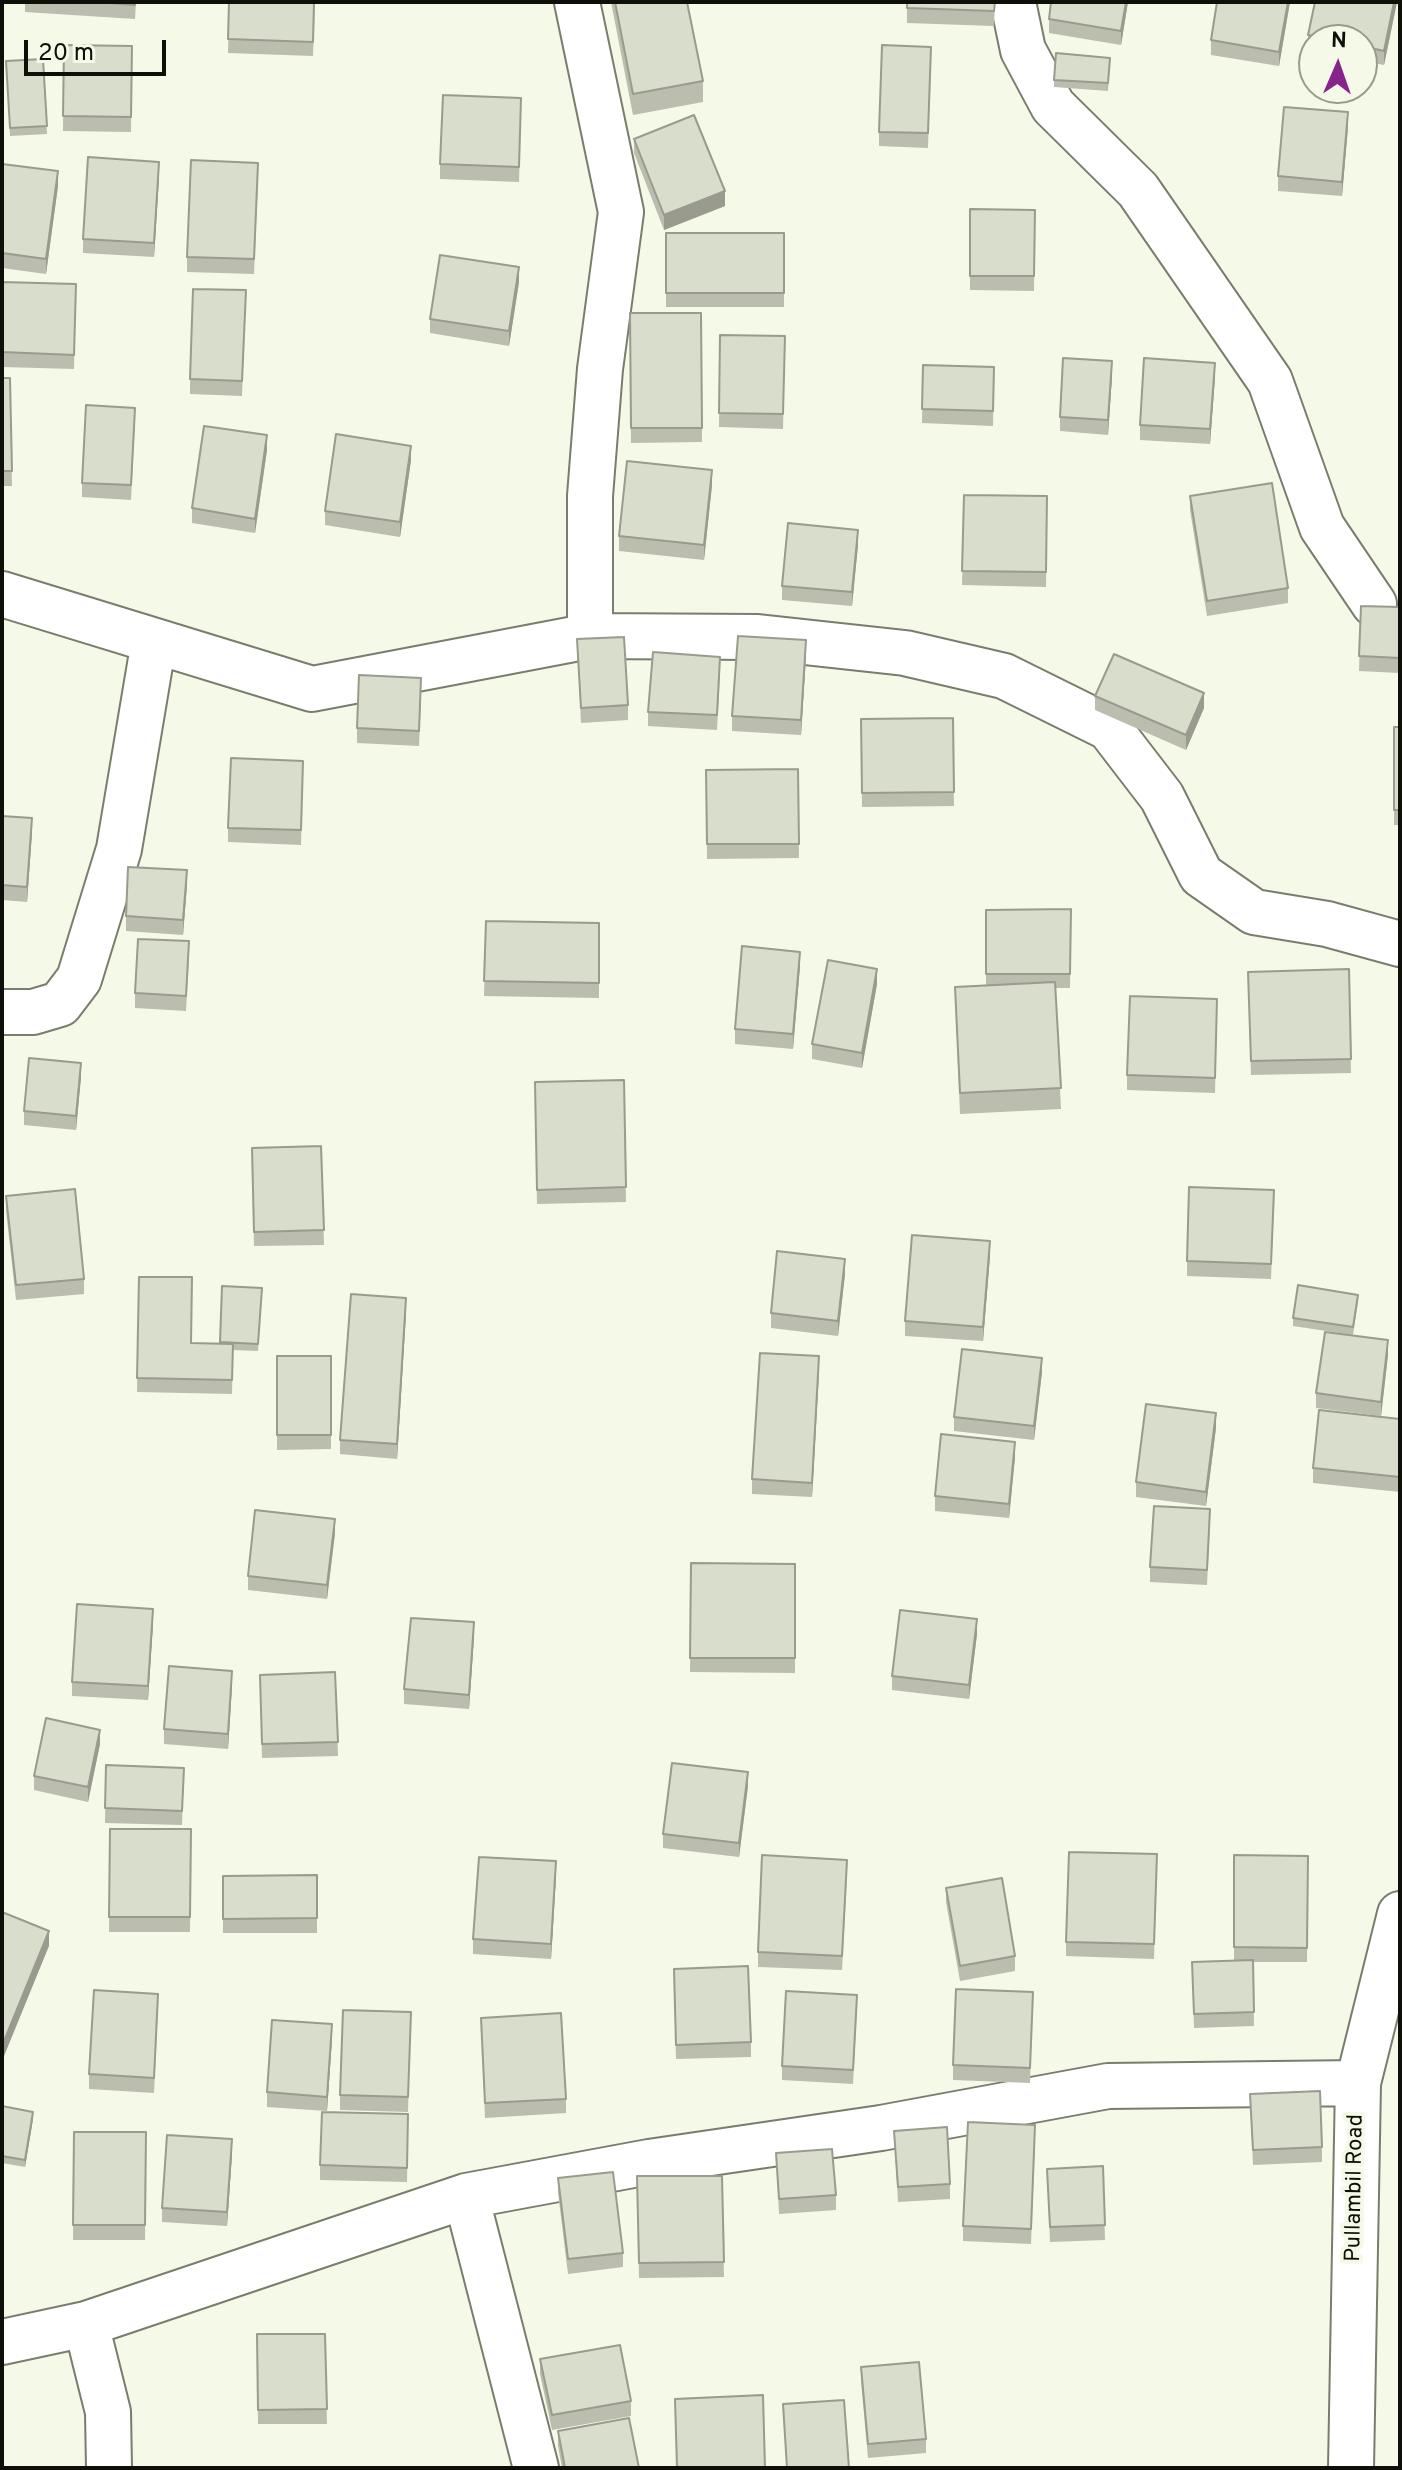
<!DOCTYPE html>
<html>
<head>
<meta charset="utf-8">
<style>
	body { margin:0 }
	#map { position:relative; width:1402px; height:2470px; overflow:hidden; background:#f5f9e7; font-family:Overpass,sans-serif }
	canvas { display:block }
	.frame { position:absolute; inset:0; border:4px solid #0e0f09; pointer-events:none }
	.north { position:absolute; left:1298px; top:24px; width:80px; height:80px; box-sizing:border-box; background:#f5f9e7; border:2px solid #999b8e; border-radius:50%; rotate:2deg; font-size:22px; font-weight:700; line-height:32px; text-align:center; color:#0e0f09 }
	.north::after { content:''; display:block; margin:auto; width:28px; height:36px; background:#88238b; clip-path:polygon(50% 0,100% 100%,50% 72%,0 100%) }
	.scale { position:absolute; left:24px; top:40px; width:142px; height:36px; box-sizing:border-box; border:4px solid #0e0f09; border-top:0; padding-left:10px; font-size:24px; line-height:28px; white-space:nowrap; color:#0e0f09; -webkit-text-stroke:6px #f5f9e7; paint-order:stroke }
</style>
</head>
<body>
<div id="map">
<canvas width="1402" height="2470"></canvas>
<div class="frame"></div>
<div class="north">N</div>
<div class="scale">20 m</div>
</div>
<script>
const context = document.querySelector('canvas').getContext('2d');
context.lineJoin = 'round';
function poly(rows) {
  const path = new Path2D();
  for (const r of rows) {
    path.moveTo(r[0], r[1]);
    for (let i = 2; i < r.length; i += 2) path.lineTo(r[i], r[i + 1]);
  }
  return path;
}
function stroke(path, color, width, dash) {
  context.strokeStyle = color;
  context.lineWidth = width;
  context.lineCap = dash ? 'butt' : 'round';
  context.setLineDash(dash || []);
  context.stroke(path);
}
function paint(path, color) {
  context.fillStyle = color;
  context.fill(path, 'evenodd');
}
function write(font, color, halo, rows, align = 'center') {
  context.font = font + ' Overpass,sans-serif';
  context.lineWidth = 8;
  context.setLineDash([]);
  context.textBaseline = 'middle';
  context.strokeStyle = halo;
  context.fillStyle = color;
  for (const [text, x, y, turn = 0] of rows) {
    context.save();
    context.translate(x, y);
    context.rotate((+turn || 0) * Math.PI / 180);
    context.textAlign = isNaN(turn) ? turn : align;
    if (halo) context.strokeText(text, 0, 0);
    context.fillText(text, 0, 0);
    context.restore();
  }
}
const minor = poly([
	[577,2,621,212,600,369,590,496,590,636],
	[1013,2,1023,50,1053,106,1138,190,1270,381,1322,527,1374,604],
	[2,594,312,689,590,636,758,637,905,653,1004,676,1109,728,1162,797,1201,875,1254,912,1327,924,1400,944],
	[2,1012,33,1012,60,1004,79,979,119,849,154,641],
	[466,2196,536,2468],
	[86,2324,108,2412,109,2468],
	[2,2342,86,2324,466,2196,649,2162,881,2128,1108,2086,1358,2083],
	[1351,2468,1358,2083,1400,1914]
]);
stroke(minor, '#7a7d6d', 48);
stroke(minor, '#fff', 44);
paint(poly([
	[25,2,136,2,135,19,25,12],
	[229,2,315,2,313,56,228,53],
	[611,2,687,2,703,81,703,102,633,115],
	[907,2,995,2,994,26,907,23],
	[1128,2,1121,45,1049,33,1049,19],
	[1290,2,1279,66,1211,55,1211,40],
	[1397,2,1384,65,1362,61,1362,40,1314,40,1314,51,1308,49,1308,35],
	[64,45,132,46,131,132,63,131],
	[931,47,928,148,879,146,879,132],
	[43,59,47,134,10,136,6,61],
	[1110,65,1108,91,1054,87,1054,80],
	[521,113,519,182,440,179,440,164],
	[1348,127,1342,196,1278,191,1278,176],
	[634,139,725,206,664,230,634,153],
	[2,164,58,186,46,274,2,268],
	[159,177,154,257,83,253,83,239],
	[258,178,254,274,187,272,187,257],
	[970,209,1035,210,1034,291,970,290],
	[666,233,784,233,784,307,666,307],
	[2,282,76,284,74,369,2,367],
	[519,282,509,346,430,333,430,319],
	[246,290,242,396,190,394,190,379],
	[630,313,701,313,702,442,631,443],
	[720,335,785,336,783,429,719,427],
	[923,365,994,367,993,426,922,423],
	[1112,376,1108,435,1060,431,1060,417],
	[1215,377,1210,444,1140,440,1140,425],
	[2,378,10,378,12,486,2,486],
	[135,422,131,500,82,497,82,483],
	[267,450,255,533,192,523,192,508],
	[411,460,400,537,325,525,325,511],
	[712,485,704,560,619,551,619,536],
	[964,495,1047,496,1046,587,962,585],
	[1190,496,1288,588,1288,603,1207,616,1190,510],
	[858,545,852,606,782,600,782,586],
	[1361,606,1400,607,1400,673,1359,671],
	[577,639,628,705,628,720,581,723],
	[806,655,801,735,732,731,732,716],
	[720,672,717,730,648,726,648,712],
	[421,692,419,746,357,743,357,728],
	[1095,696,1204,708,1186,750,1095,710],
	[953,718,954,806,862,807,861,719],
	[1394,727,1400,727,1400,825,1394,825],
	[303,761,301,845,228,842,228,828],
	[798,769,799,858,707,859,706,770],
	[2,816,32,832,27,902,2,900],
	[187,885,183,935,126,931,126,916],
	[1071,909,1070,988,1055,988,1061,1109,960,1114,955,987,986,986,986,910],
	[486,921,599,923,599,998,484,996],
	[189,956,186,1011,135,1008,135,993],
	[800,966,793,1049,735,1044,735,1029],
	[1349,969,1351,1073,1251,1075,1248,972],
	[877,984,862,1068,812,1059,812,1044],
	[1217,999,1215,1093,1127,1090,1127,1075],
	[81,1077,76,1130,24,1125,24,1111],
	[624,1080,626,1202,537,1204,535,1082],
	[321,1146,324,1245,254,1246,252,1148],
	[6,1196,84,1279,84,1294,16,1300,6,1211],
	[1274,1204,1271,1279,1187,1276,1187,1261],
	[990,1256,983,1341,905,1336,905,1321],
	[845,1274,838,1336,771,1328,771,1313],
	[139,1277,191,1343,220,1343,222,1286,262,1288,258,1351,233,1350,232,1394,137,1392],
	[1358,1302,1353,1335,1293,1326,1293,1318],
	[406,1313,397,1459,340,1454,340,1440],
	[1388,1355,1381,1416,1316,1408,1316,1393],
	[277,1356,331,1356,331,1449,277,1450],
	[819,1371,812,1497,752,1494,752,1479],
	[1042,1372,1034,1440,954,1431,954,1417],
	[1400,1419,1400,1492,1313,1483,1313,1468],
	[1216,1428,1206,1506,1136,1497,1136,1482],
	[1015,1457,1009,1518,935,1511,935,1496],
	[1210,1524,1207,1585,1150,1582,1150,1567],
	[335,1533,327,1599,248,1590,248,1576],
	[691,1563,795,1564,795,1673,690,1672],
	[153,1623,148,1700,72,1696,72,1682],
	[977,1634,969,1699,892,1690,892,1676],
	[474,1637,469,1709,404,1704,404,1689],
	[335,1672,338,1756,262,1758,260,1675],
	[232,1685,228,1749,164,1744,164,1729],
	[100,1744,88,1802,34,1790,34,1776],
	[106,1765,184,1768,182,1825,105,1823],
	[748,1786,739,1857,663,1848,663,1834],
	[110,1829,191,1829,190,1932,109,1932],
	[1157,1854,1154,1959,1066,1956,1066,1942],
	[1234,1855,1308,1856,1307,1962,1253,1962,1254,2026,1194,2028,1192,1962,1234,1961],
	[847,1874,842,1970,758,1967,758,1952],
	[317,1875,317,1933,223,1933,223,1876],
	[556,1876,551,1959,473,1954,473,1939],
	[946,1888,1015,1956,1015,1971,960,1981,946,1902],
	[674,1983,751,2042,751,2057,676,2059],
	[1033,1992,1030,2083,953,2080,953,2065],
	[158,2008,154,2093,89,2089,89,2074],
	[857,2009,853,2084,782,2080,782,2066],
	[411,2012,408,2112,340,2110,340,2095],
	[481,2018,566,2099,566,2113,485,2118],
	[332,2039,327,2111,267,2107,267,2092],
	[1250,2094,1322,2147,1322,2162,1253,2165],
	[2,2106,33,2119,25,2167,2,2163],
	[408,2114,407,2182,320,2180,320,2165],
	[894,2131,950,2184,950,2199,898,2202],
	[74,2132,146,2132,145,2240,73,2240],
	[1035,2139,1031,2244,963,2241,963,2226],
	[776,2153,836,2195,836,2210,779,2214],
	[232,2154,227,2226,162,2222,162,2208],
	[1103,2166,1105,2240,1050,2242,1047,2169],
	[637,2176,722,2176,724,2277,639,2278],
	[558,2178,623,2253,623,2267,568,2274,558,2193],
	[257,2334,325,2334,327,2424,258,2424],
	[540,2359,631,2401,631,2416,552,2430,540,2374],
	[861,2367,926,2439,926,2453,868,2458,861,2381],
	[558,2431,639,2468,562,2468,558,2446]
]), '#bbbeaf');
paint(poly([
	[1126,2,1128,2,1121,45,1121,31],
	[1288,2,1290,2,1279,66,1279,52],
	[1394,2,1397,2,1384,65,1384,51],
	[1348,112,1348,127,1342,196,1342,182],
	[159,162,159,177,154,257,154,243],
	[58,171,58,186,46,274,46,259],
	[725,191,725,206,664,230,664,215],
	[519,267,519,282,509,346,509,331],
	[1112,361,1112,376,1108,435,1108,420],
	[1215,363,1215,377,1210,444,1210,429],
	[267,435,267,450,255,533,255,519],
	[411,446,411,460,400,537,400,522],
	[712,470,712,485,704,560,704,545],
	[858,530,858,545,852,606,852,592],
	[806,640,806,655,801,735,801,720],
	[1204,693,1204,708,1186,750,1186,735],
	[32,818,32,832,27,902,27,887],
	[187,870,187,885,183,935,183,920],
	[800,952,800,966,793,1049,793,1034],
	[877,969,877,984,862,1068,862,1053],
	[81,1063,81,1077,76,1130,76,1116],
	[990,1241,990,1256,983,1341,983,1327],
	[845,1259,845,1274,838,1336,838,1321],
	[406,1298,406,1313,397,1459,397,1444],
	[1388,1340,1388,1355,1381,1416,1381,1402],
	[819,1356,819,1371,812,1497,812,1483],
	[1042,1358,1042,1372,1034,1440,1034,1426],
	[1216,1413,1216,1428,1206,1506,1206,1492],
	[1015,1442,1015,1457,1009,1518,1009,1504],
	[335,1519,335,1533,327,1599,327,1585],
	[153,1609,153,1623,148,1700,148,1686],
	[977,1619,977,1634,969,1699,969,1685],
	[474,1622,474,1637,469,1709,469,1695],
	[232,1671,232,1685,228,1749,228,1734],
	[100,1730,100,1744,88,1802,88,1787],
	[748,1772,748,1786,739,1857,739,1843],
	[556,1861,556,1876,551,1959,551,1944],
	[49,1931,49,1946,2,2061,2,2046],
	[332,2024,332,2039,327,2111,327,2097],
	[33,2112,33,2119,25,2167,25,2160],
	[232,2139,232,2154,227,2226,227,2212]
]), '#989b8e');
const building = poly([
	[96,2,135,2,135,5,96,2],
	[229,2,314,2,313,42,228,39,229,2],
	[615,2,687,2,703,81,633,94,615,2],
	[907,2,995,2,994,11,907,8,907,2],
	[1051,2,1126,2,1121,31,1049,19,1051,2],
	[1217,2,1288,2,1279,52,1211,40,1217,2],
	[1315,2,1394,2,1384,51,1362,46,1362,40,1333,40,1308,35,1315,2],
	[64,45,132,46,131,117,63,116,64,45],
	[882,45,931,47,928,133,879,132,882,45],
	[1056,53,1110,58,1108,83,1054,80,1056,53],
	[43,59,47,126,10,128,6,61,43,59],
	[443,95,521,98,519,167,440,164,443,95],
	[1284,107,1348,112,1342,182,1278,176,1284,107],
	[694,115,725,191,664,215,634,139,694,115],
	[88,157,159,162,154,243,83,239,88,157],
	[191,160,258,163,254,259,187,257,191,160],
	[2,164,58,171,46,259,2,253,2,164],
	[970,209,1035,210,1034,276,970,276,970,209],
	[666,233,784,233,784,293,666,293,666,233],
	[440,255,519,267,509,331,430,319,440,255],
	[2,282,76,284,74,355,2,352,2,282],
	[193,289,246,290,242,381,190,379,193,289],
	[630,313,701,313,702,428,631,428,630,313],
	[720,335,785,336,783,414,719,413,720,335],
	[1063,358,1112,361,1108,420,1060,417,1063,358],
	[1144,358,1215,363,1210,429,1140,425,1144,358],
	[923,365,994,367,993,411,922,409,923,365],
	[2,378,10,378,12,471,2,471,2,378],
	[86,405,135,408,131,485,82,483,86,405],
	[204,426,267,435,255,519,192,508,204,426],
	[336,434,411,446,400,522,325,511,336,434],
	[627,461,712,470,704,545,619,536,627,461],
	[1272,483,1288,588,1207,601,1190,496,1272,483],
	[964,495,1047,496,1046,572,962,571,964,495],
	[788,523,858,530,852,592,782,586,788,523],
	[1361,606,1400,607,1400,658,1359,656,1361,606],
	[738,636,806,640,801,720,732,716,738,636],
	[624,637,628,705,581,708,577,639,624,637],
	[653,652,720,657,717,715,648,712,653,652],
	[1114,654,1204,693,1186,735,1095,696,1114,654],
	[359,675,421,678,419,731,357,728,359,675],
	[953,718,954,792,862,793,861,719,953,718],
	[1394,727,1400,727,1400,810,1394,810,1394,727],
	[231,758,303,761,301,830,228,828,231,758],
	[798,769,799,844,707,844,706,770,798,769],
	[2,816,32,818,27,887,2,885,2,816],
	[128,867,187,870,183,920,126,916,128,867],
	[1071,909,1070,974,986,974,986,910,1071,909],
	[486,921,599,923,599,983,484,981,486,921],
	[138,939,189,941,186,996,135,993,138,939],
	[742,946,800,952,793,1034,735,1029,742,946],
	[828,960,877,969,862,1053,812,1044,828,960],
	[1349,969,1351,1059,1251,1061,1248,972,1349,969],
	[1055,982,1061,1088,960,1093,955,987,1055,982],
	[1130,996,1217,999,1215,1078,1127,1075,1130,996],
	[29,1058,81,1063,76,1116,24,1111,29,1058],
	[624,1080,626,1187,537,1190,535,1082,624,1080],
	[321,1146,324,1230,254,1232,252,1148,321,1146],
	[1189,1187,1274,1190,1271,1264,1187,1261,1189,1187],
	[75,1189,84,1279,16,1285,6,1196,75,1189],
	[912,1235,990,1241,983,1327,905,1321,912,1235],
	[777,1251,845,1259,838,1321,771,1313,777,1251],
	[139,1277,192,1277,191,1343,233,1344,232,1380,137,1378,139,1277],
	[1298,1285,1358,1295,1353,1327,1293,1318,1298,1285],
	[222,1286,262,1288,258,1344,220,1342,222,1286],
	[351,1294,406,1298,397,1444,340,1440,351,1294],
	[1325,1332,1388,1340,1381,1402,1316,1393,1325,1332],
	[962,1349,1042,1358,1034,1426,954,1417,962,1349],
	[760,1353,819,1356,812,1483,752,1479,760,1353],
	[277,1356,331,1356,331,1435,277,1435,277,1356],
	[1146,1404,1216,1413,1206,1492,1136,1482,1146,1404],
	[1319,1410,1400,1419,1400,1477,1313,1468,1319,1410],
	[941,1434,1015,1442,1009,1504,935,1496,941,1434],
	[1154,1506,1210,1509,1207,1570,1150,1567,1154,1506],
	[255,1510,335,1519,327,1585,248,1576,255,1510],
	[691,1563,795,1564,795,1658,690,1658,691,1563],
	[77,1604,153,1609,148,1686,72,1682,77,1604],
	[900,1610,977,1619,969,1685,892,1676,900,1610],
	[411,1618,474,1622,469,1695,404,1689,411,1618],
	[169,1666,232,1671,228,1734,164,1729,169,1666],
	[335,1672,338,1742,262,1744,260,1675,335,1672],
	[46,1718,100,1730,88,1787,34,1776,46,1718],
	[672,1763,748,1772,739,1843,663,1834,672,1763],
	[106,1765,184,1768,182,1811,105,1808,106,1765],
	[110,1829,191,1829,190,1917,109,1917,110,1829],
	[1069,1852,1157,1854,1154,1944,1066,1942,1069,1852],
	[762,1855,847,1860,842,1956,758,1952,762,1855],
	[1234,1855,1308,1856,1307,1948,1234,1947,1234,1855],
	[479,1857,556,1861,551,1944,473,1939,479,1857],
	[317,1875,317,1918,223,1919,223,1876,317,1875],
	[1002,1878,1015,1956,960,1966,946,1888,1002,1878],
	[2,1912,49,1931,2,2046,2,1912],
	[1253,1960,1254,2012,1194,2014,1192,1962,1253,1960],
	[748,1966,751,2042,676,2045,674,1969,748,1966],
	[956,1989,1033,1992,1030,2068,953,2065,956,1989],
	[94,1990,158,1994,154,2078,89,2074,94,1990],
	[786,1991,857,1995,853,2070,782,2066,786,1991],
	[343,2010,411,2012,408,2097,340,2095,343,2010],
	[561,2013,566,2099,485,2103,481,2018,561,2013],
	[272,2020,332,2024,327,2097,267,2092,272,2020],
	[1320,2091,1322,2147,1253,2150,1250,2094,1320,2091],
	[2,2106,33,2112,25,2160,2,2156,2,2106],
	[322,2112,408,2114,407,2168,320,2165,322,2112],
	[968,2122,1035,2125,1031,2229,963,2226,968,2122],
	[947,2127,950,2184,898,2187,894,2131,947,2127],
	[74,2132,146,2132,145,2225,73,2225,74,2132],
	[167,2135,232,2139,227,2212,162,2208,167,2135],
	[832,2149,836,2195,779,2199,776,2153,832,2149],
	[1103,2166,1105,2225,1050,2227,1047,2169,1103,2166],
	[613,2172,623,2253,568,2259,558,2178,613,2172],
	[637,2176,722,2176,724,2262,639,2263,637,2176],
	[257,2334,325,2334,327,2409,258,2410,257,2334],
	[620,2345,631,2401,552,2415,540,2359,620,2345],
	[919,2362,926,2439,868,2444,861,2367,919,2362],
	[763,2395,765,2468,677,2468,675,2399,763,2395],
	[844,2400,849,2468,787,2468,783,2404,844,2400],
	[629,2418,639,2468,565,2468,558,2431,629,2418]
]);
paint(building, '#d9ddcb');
stroke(building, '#989b8e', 2);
write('22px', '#0e0f09', '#f5f9e7', [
	["Pullambil Road",1356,2188,-89]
]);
</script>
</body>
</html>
